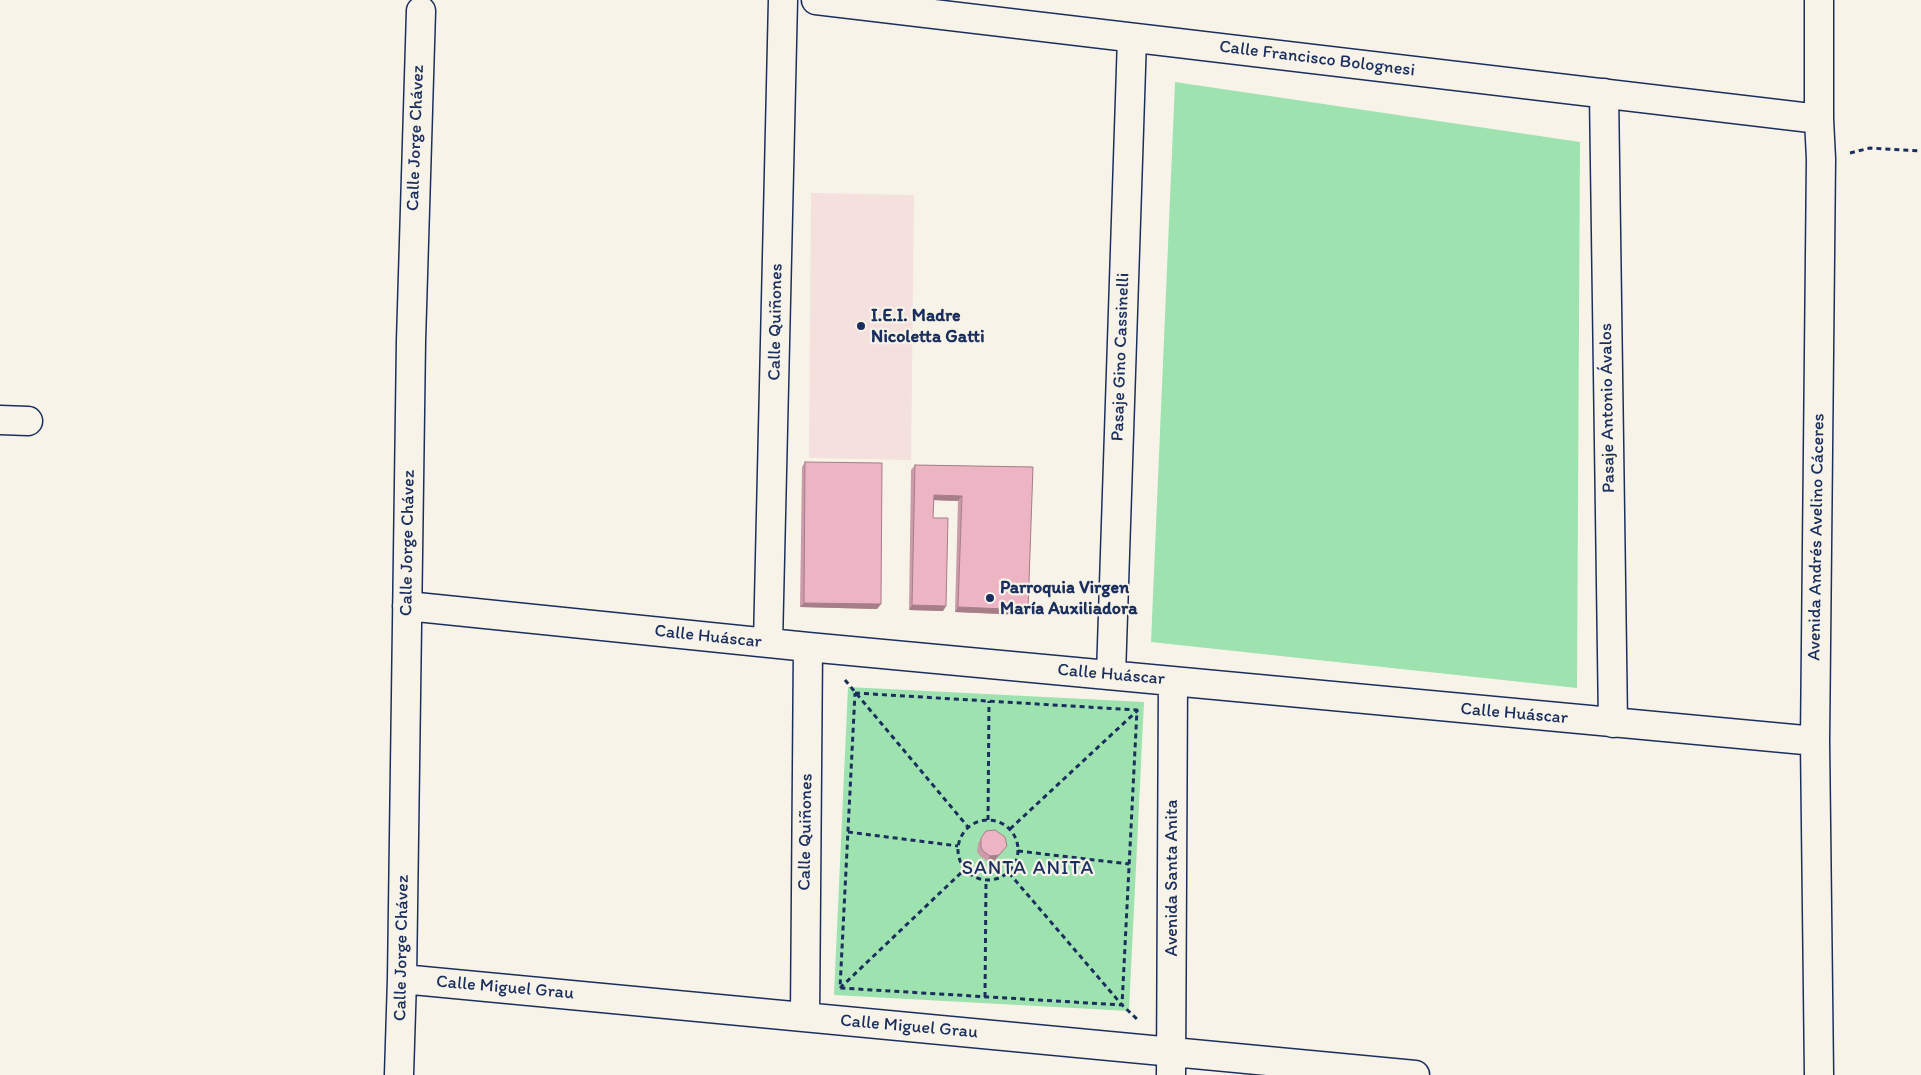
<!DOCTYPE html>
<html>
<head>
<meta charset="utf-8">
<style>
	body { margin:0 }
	canvas { display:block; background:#f7f3e8 }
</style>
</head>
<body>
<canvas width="1921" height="1075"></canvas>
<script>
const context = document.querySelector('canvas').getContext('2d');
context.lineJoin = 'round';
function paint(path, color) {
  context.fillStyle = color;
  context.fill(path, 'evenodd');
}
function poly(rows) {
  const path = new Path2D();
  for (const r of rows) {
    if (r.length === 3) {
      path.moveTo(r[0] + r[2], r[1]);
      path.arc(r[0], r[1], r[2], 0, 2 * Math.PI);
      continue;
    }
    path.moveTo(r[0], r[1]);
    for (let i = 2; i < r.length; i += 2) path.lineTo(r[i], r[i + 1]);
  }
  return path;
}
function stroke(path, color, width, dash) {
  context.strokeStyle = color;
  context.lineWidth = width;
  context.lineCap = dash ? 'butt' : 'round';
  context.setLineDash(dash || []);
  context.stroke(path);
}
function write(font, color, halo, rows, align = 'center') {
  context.font = font + ' Itim,sans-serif';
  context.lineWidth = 4.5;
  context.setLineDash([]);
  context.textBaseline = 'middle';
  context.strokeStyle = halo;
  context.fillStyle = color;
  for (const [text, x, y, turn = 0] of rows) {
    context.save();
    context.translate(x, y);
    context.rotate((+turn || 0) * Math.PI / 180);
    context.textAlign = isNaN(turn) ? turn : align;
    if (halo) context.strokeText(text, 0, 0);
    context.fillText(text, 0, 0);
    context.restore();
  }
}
paint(poly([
	[811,193,914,195,911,460,809,458]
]), '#f4e0dd');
paint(poly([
	[1175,82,1580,142,1577,688,1151,642],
	[848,687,1144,702,1129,1011,834,995]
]), '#9ee3af');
const minor = poly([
	[816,0,1819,119],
	[1819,0,1819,119,1821,159,1815,741,1819,1075],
	[1604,93,1613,723],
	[0,420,28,421],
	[407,606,808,647,1815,741],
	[768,643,783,0],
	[1111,675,1132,38],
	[402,979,1415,1075],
	[805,1017,808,647],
	[399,1075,402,979,411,341,421,11],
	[1171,1075,1173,681]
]);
stroke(minor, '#1b2f5e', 31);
stroke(poly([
	[1850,153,1870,148,1921,151],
	[845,680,968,827],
	[855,693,1137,710,1122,1005,840,988,855,693],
	[988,850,30],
	[988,820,989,701],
	[1010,829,1138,710],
	[848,832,958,846],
	[1018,851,1129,864],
	[1009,873,1122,1005,1137,1019],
	[840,988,964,870],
	[985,997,986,880]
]), '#1b2f5e', 3, [5, 4]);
stroke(minor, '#f7f3e8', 28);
paint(poly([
	[805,462,881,604,877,609,800,607,802,467],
	[915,465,1033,467,1028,610,1025,615,955,612,958,501,934,500,933,518,946,606,943,611,909,610,911,470],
	[986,831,1003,850,995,860,987,861,980,856,977,852,978,843]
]), '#cc9ba9');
paint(poly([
	[934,495,962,496,958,501,930,500],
	[804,603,881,604,877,609,800,607],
	[912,605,946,606,943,611,909,610],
	[958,607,1028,610,1025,615,955,612],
	[1007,846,995,860,987,861,990,856]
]), '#a67e89');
const building = poly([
	[805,462,882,463,881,604,804,603,805,462],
	[915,465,1033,467,1028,610,958,607,962,496,934,495,933,518,948,518,946,606,912,605,915,465],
	[995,830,1005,837,1007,846,999,855,990,856,983,851,981,847,981,838,986,831,995,830]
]);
paint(building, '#edb4c4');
stroke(building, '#a67e89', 1);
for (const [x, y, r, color] of [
	[861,326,5,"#1b2f5e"],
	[990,598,5,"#1b2f5e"]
]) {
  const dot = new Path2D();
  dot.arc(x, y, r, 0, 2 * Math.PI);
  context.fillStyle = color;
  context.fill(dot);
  stroke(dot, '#f7f3e8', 2);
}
write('18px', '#1b2f5e', '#f7f3e8', [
	["Calle Francisco Bolognesi",1317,59,7],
	["Calle Jorge Chávez",416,138,-88],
	["Calle Quiñones",776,322,-89],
	["Pasaje Gino Cassinelli",1121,357,-88],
	["Pasaje Antonio Ávalos",1608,408,-91],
	["Avenida Andrés Avelino Cáceres",1817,537,-89],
	["Calle Jorge Chávez",408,543,-89],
	["Calle Huáscar",708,637,6],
	["Calle Huáscar",1111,675,5],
	["Calle Huáscar",1514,714,5],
	["Calle Quiñones",806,832,-89],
	["Avenida Santa Anita",1172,878,-90],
	["Calle Jorge Chávez",402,948,-89],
	["Calle Miguel Grau",505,988,5],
	["Calle Miguel Grau",909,1027,5]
]);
write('bold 18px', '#1b2f5e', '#f7f3e8', [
	["I.E.I. Madre",871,316],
	["Nicoletta Gatti",871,337],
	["Parroquia Virgen",1000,588],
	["María Auxiliadora",1000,609]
], 'left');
context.letterSpacing = '1px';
write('20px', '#1b2f5e', '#f7f3e8', [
	["SANTA ANITA",1028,869]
]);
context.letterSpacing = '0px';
</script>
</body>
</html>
